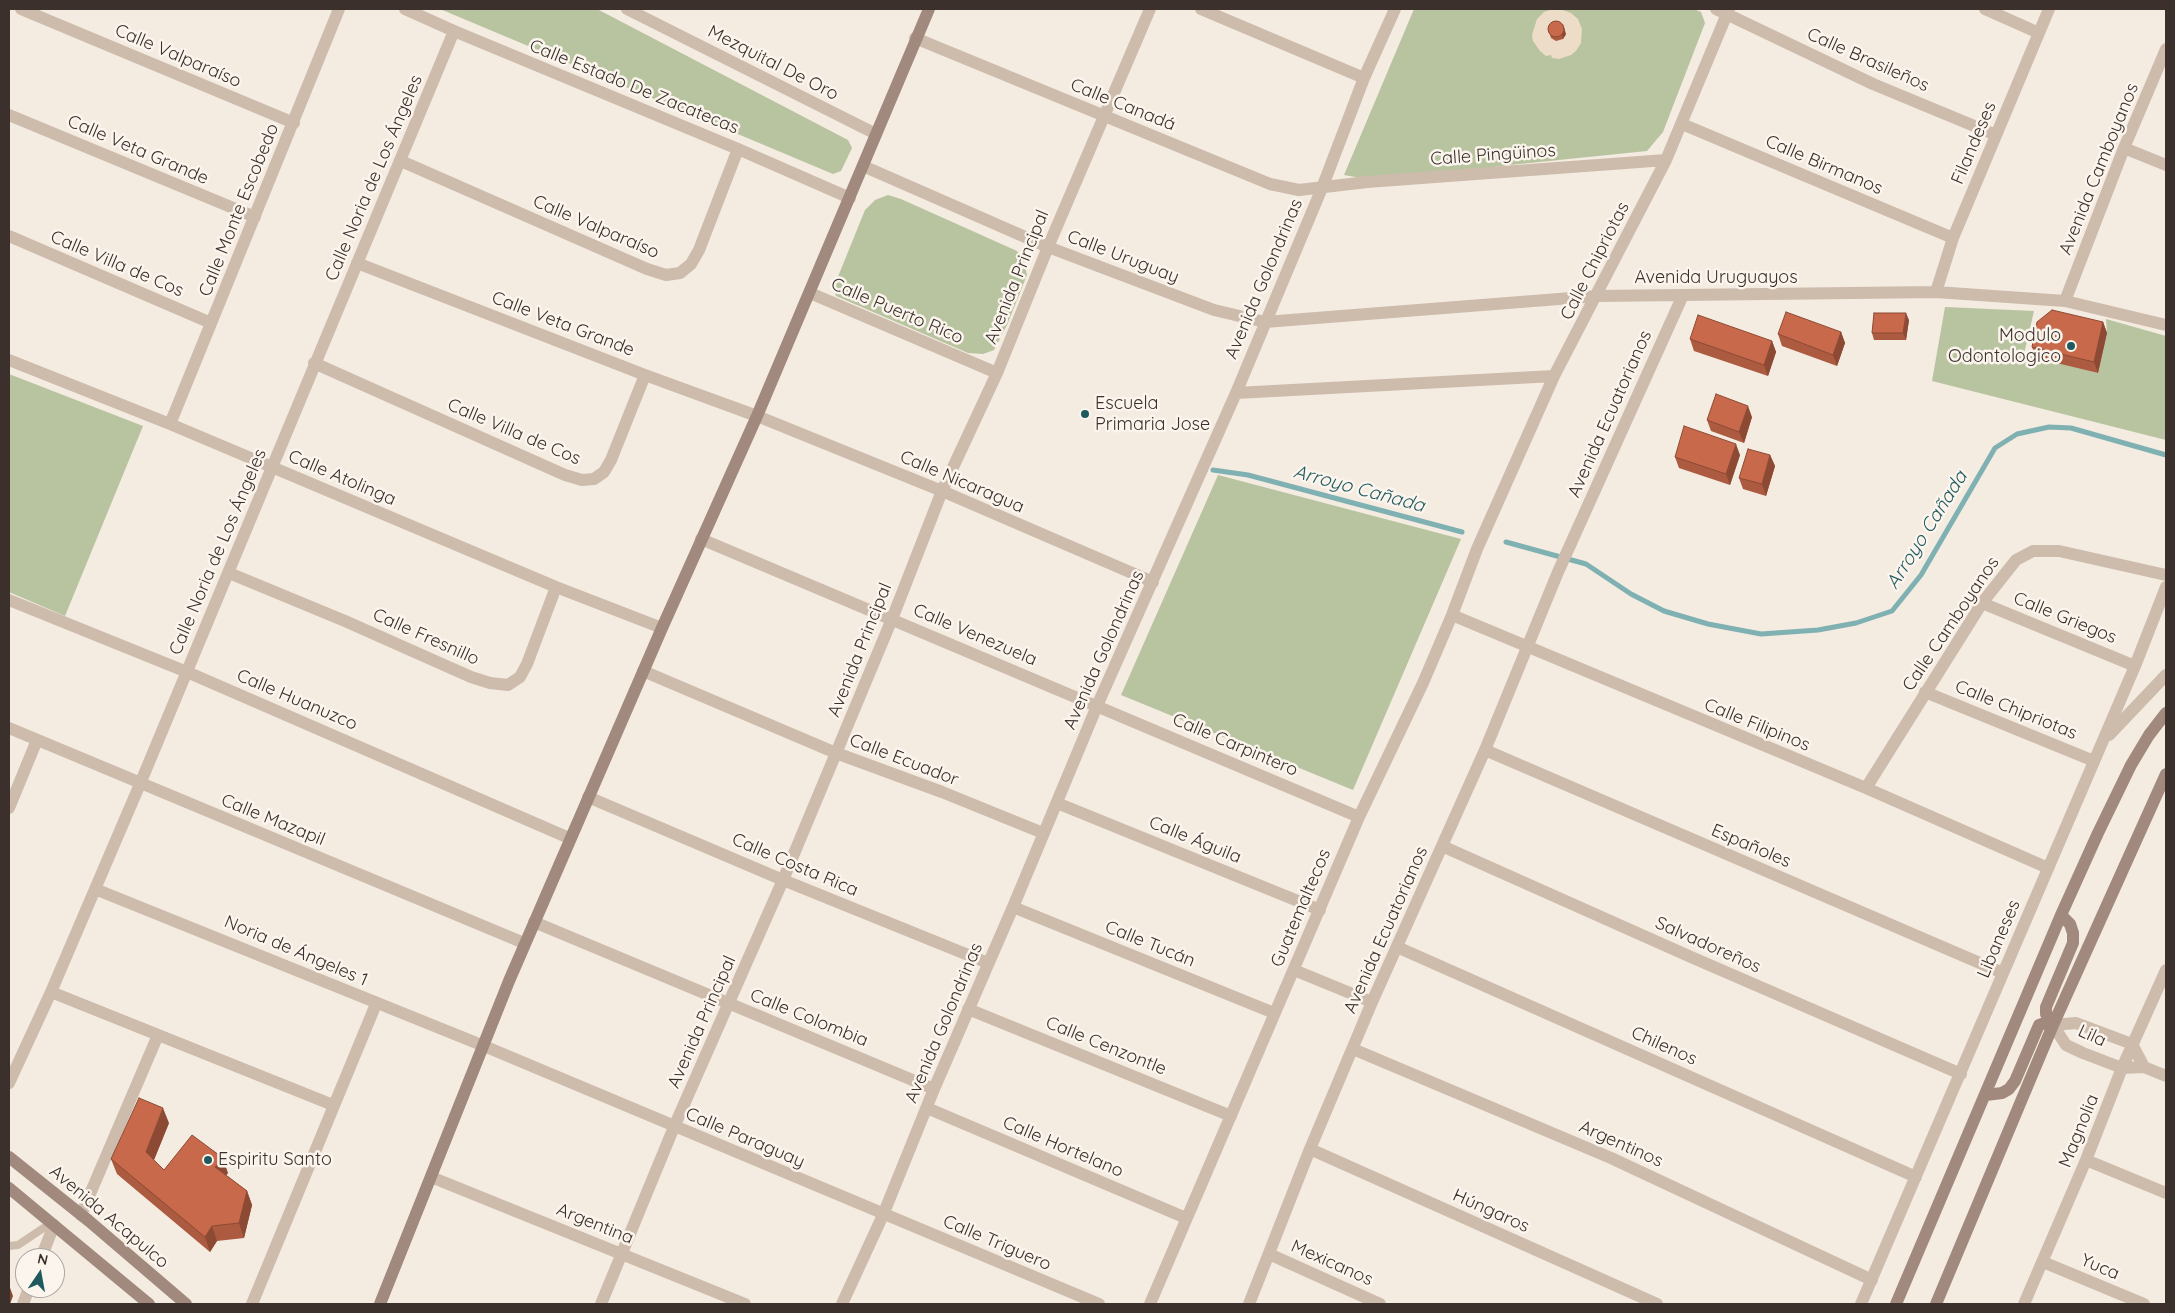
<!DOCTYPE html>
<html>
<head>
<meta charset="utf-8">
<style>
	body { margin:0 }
	#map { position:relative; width:2175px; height:1313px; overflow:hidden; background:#f4ebe1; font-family:Quicksand,sans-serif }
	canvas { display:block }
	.frame { position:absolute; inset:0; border:10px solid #3b302b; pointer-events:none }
	.north { position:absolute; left:15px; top:1248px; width:50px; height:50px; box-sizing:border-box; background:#fbf5ee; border:1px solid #aea6a0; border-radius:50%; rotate:12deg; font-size:14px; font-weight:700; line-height:20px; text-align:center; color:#3b302b }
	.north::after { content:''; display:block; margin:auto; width:18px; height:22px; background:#1f5a5e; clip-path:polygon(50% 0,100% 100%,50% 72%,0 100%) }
</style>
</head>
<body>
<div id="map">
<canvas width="2175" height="1313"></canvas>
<div class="frame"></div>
<div class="north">N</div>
</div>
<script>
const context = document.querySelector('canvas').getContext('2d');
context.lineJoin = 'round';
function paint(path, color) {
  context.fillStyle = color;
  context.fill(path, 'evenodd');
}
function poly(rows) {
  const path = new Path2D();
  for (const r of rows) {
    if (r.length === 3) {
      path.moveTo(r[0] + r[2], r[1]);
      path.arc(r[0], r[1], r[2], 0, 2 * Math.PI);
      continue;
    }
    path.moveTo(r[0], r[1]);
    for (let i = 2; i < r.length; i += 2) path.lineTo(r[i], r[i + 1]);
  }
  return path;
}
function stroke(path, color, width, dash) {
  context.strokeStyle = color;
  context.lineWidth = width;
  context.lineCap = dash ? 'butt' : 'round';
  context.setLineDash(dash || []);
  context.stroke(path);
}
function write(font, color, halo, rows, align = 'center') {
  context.font = font + ' Quicksand,sans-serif';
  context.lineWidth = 5;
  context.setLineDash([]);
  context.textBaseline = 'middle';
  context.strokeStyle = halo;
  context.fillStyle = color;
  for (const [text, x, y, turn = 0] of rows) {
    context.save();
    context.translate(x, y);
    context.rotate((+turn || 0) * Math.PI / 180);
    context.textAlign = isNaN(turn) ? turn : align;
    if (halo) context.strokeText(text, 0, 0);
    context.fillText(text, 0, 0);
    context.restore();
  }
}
paint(poly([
	[440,9,597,9,848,140,852,148,841,171,833,174],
	[1414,9,1694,9,1701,12,1705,23,1663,132,1647,151,1510,165,1378,181,1344,175],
	[888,195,901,199,1017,251,1024,261,1027,275,1007,325,994,350,983,354,968,353,836,296,833,289,865,210,875,200],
	[1945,307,2034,311,2024,354,2098,373,2107,333,2106,319,2166,336,2166,440,1932,381],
	[9,374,143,426,65,616,9,592],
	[1218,475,1461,539,1353,790,1121,695]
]), '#b8c4a0');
paint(poly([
	[1553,9,1560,9,1571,13,1578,19,1582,29,1581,43,1576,51,1571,55,1559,59,1552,58,1551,55,1546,56,1540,51,1533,41,1532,35,1537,19,1544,12]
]), '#ecdcc8');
stroke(poly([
	[1213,470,1248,475,1462,532],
	[1506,542,1586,564,1631,594,1664,611,1708,624,1761,634,1818,630,1856,623,1892,611,1921,575,1995,448,2017,434,2049,427,2071,428,2166,455]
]), '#7fb0b2', 5);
stroke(poly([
	[9,1246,18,1245,51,1223]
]), '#cdbbac', 8);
stroke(poly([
	[21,9,294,123],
	[627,9,876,134],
	[1201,9,1364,78],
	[1716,9,1873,84,1996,135],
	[1985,9,2039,33],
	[915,38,1270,184,1299,190,1367,182,1666,160],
	[9,115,255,217],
	[1682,124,1953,238],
	[2124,148,2166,165],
	[401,161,647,269,666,275,680,273,691,264,699,250,738,149],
	[863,166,1048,247,1214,310,1265,322,1597,296,1936,292,2065,301,2166,325],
	[9,236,211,323],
	[357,263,645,375,757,416,942,491,1153,582],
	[1936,292,1953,238,2049,9],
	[810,293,997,373],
	[2065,301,2124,148,2166,49],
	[9,360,170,424,556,587,662,628],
	[314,363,565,475,582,480,594,479,604,472,611,460,645,375],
	[1236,393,1554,376],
	[170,424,339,9],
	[701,539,1359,817],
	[229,573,345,621,471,677,490,683,508,685,520,677,527,664,556,587],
	[9,600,187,672,569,838],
	[1982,603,2135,666],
	[1452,615,1866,788,2048,868],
	[643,671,836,753,942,792,1043,833],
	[1925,692,2094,761],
	[9,728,524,943],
	[2109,735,2166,675],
	[1485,750,2003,973],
	[1866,788,1982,603,2016,560,2033,551,2059,551,2166,575],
	[588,797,783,880,988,963],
	[1057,803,1320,910],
	[9,808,37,740],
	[1442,846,1691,957,1961,1074],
	[95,889,484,1046,1099,1304],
	[1013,907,1274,1013],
	[534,922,934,1089],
	[1397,947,1916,1177],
	[1294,970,1372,1002],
	[51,992,333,1105],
	[968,1009,1231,1116],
	[1353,1049,1611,1158,1872,1280],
	[2144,1067,2132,1044,2076,1023,2053,1025,2066,1045,2083,1053,2122,1068,2144,1067,2166,1076],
	[9,1083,51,992,140,784,454,31],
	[927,1108,1186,1218],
	[1310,1149,1657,1304],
	[2086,1160,2166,1193],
	[431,1177,745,1304],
	[81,1215,158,1035],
	[1269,1254,1380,1304],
	[41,1258,54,1225],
	[2043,1262,2144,1304],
	[23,1304,29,1288],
	[252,1304,376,1004],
	[601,1304,674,1127,783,880,892,619,942,491,997,373,1048,247,1150,9],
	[842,1304,883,1215,934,1089,1013,907,1097,706,1236,393,1322,188,1364,78,1395,9],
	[1150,1304,1359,817,1423,683,1452,615,1477,549,1554,376,1666,160,1729,9],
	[1249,1304,1310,1149,1372,1002,1485,750,1558,572,1683,295],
	[1861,1304,2135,666,2166,587],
	[2024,1304,2086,1160,2122,1068,2166,970]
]), '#cdbbac', 12);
stroke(poly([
	[405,9,454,31,738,149,850,198]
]), '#cdbbac', 12);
stroke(poly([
	[2053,1025,2046,1014,2046,1007,2073,943,2073,933,2070,924,2061,915],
	[1986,1095,2002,1093,2009,1089,2015,1081,2039,1025,2045,1023,2053,1025],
	[9,1157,89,1221,186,1304],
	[9,1188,149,1304],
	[380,1304,509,981,662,628,757,416,929,9],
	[1896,1304,2061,915,2098,833,2131,765,2149,735,2166,713],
	[1936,1304,2053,1025,2166,774]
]), '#a18a7d', 12);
paint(poly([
	[1548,28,1566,34,1563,39,1556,41,1551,38],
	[1909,320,1906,340,1874,340,1872,333],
	[2103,322,2107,333,2098,373,2036,358,2032,347],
	[1841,332,1845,343,1837,366,1782,346,1778,334],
	[1690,339,1772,341,1776,352,1768,376,1694,351],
	[1752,417,1744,443,1711,431,1707,420],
	[1740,455,1730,485,1679,468,1675,457],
	[1770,455,1775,466,1766,496,1743,489,1739,478],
	[169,1123,154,1160,164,1170,228,1173,226,1175,247,1191,252,1205,244,1238,217,1241,210,1252,117,1174,111,1159]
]), '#ac5a40');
paint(poly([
	[1563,24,1566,34,1563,39,1562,35],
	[1906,313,1909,320,1906,340,1903,333],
	[2103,322,2107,333,2098,373,2094,362],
	[1841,332,1845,343,1837,366,1833,355],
	[1772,341,1776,352,1768,376,1764,365],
	[1748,406,1752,417,1744,443,1739,432],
	[1736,444,1740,455,1730,485,1726,474],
	[1770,455,1775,466,1766,496,1762,484],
	[163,1108,169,1123,151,1167,146,1152],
	[223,1158,228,1173,221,1181,215,1167],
	[247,1191,252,1205,244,1238,239,1223],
	[212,1226,217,1241,210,1252,205,1237],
	[9,1285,13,1296,10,1304,9,1304]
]), '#8c4a34');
const building = poly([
	[1556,29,8],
	[2052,310,2103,322,2094,362,2032,347,2037,322,2052,310],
	[1786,312,1841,332,1833,355,1778,334,1786,312],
	[1874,313,1906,313,1903,333,1872,333,1874,313],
	[1698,315,1772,341,1764,365,1690,339,1698,315],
	[1716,394,1748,406,1739,432,1707,420,1716,394],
	[1684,426,1736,444,1726,474,1675,457,1684,426],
	[1748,449,1770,455,1762,484,1739,478,1748,449],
	[139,1098,163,1108,146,1152,164,1170,192,1135,223,1158,215,1167,247,1191,239,1223,212,1226,205,1237,111,1159,139,1098]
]);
paint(building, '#c8694b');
stroke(building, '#8c4a34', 1);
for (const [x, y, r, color] of [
	[2071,346,5,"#1f5a5e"],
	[1085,414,5,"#1f5a5e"],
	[208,1160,5,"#1f5a5e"]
]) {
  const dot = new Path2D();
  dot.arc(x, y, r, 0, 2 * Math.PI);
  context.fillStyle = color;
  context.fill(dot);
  stroke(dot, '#fbf5ee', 2);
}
write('18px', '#3b302b', '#fbf5ee', [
	["Calle Valparaíso",178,56,23],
	["Calle Brasileños",1868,60,24],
	["Mezquital De Oro",773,63,27],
	["Calle Estado De Zacatecas",634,87,22],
	["Calle Canadá",1123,105,22],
	["Filandeses",1974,143,-67],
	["Calle Veta Grande",138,150,23],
	["Calle Pingüinos",1493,155,-4],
	["Calle Birmanos",1824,165,23],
	["Avenida Camboyanos",2099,169,-68],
	["Calle Noria de Los Ángeles",374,178,-67],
	["Calle Monte Escobedo",239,210,-68],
	["Calle Valparaíso",596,227,23],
	["Calle Uruguay",1123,257,21],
	["Calle Chipriotas",1595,261,-63],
	["Calle Villa de Cos",117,264,23],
	["Avenida Principal",1017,277,-68],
	["Avenida Uruguayos",1716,278],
	["Avenida Golondrinas",1264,279,-67],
	["Calle Puerto Rico",897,311,23],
	["Calle Veta Grande",563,324,21],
	["Avenida Ecuatorianos",1610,414,-66],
	["Calle Villa de Cos",514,432,23],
	["Calle Atolinga",342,478,23],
	["Calle Nicaragua",962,482,23],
	["Calle Noria de Los Ángeles",218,552,-67],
	["Calle Griegos",2065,618,22],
	["Calle Camboyanos",1951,624,-56],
	["Calle Venezuela",975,635,23],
	["Calle Fresnillo",426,637,24],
	["Avenida Principal",860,650,-68],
	["Avenida Golondrinas",1104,650,-66],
	["Calle Huanuzco",297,700,23],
	["Calle Chipriotas",2016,710,22],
	["Calle Filipinos",1757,725,22],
	["Calle Carpintero",1235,745,23],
	["Calle Ecuador",904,760,21],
	["Calle Mazapil",273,820,22],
	["Calle Águila",1195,840,22],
	["Españoles",1751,846,23],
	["Calle Costa Rica",795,865,23],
	["Guatemaltecos",1301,908,-67],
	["Avenida Ecuatorianos",1386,930,-66],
	["Libaneses",1999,939,-67],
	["Calle Tucán",1150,944,22],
	["Salvadoreños",1708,945,24],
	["Noria de Ángeles 1",296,951,23],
	["Calle Colombia",809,1018,22],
	["Avenida Principal",702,1022,-66],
	["Avenida Golondrinas",944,1023,-67],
	["Lila",2092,1036,25],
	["Calle Cenzontle",1106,1046,22],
	["Chilenos",1664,1046,24],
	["Magnolia",2079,1131,-68],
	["Calle Paraguay",745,1138,23],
	["Argentinos",1621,1144,24],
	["Calle Hortelano",1063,1147,23],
	["Húngaros",1491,1211,24],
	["Avenida Acapulco",109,1217,40],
	["Argentina",595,1224,22],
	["Calle Triguero",997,1243,23],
	["Mexicanos",1332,1263,24],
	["Yuca",2100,1267,23]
]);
write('18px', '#3b302b', '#fbf5ee', [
	["Modulo",2061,336,"right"],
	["Odontologico",2061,357,"right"],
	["Escuela",1095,404],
	["Primaria Jose",1095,425],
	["Espiritu Santo",218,1160]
], 'left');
write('italic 19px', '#1f5a5e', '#fbf5ee', [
	["Arroyo Cañada",1359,489,15],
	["Arroyo Cañada",1927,530,-58]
]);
</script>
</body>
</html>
